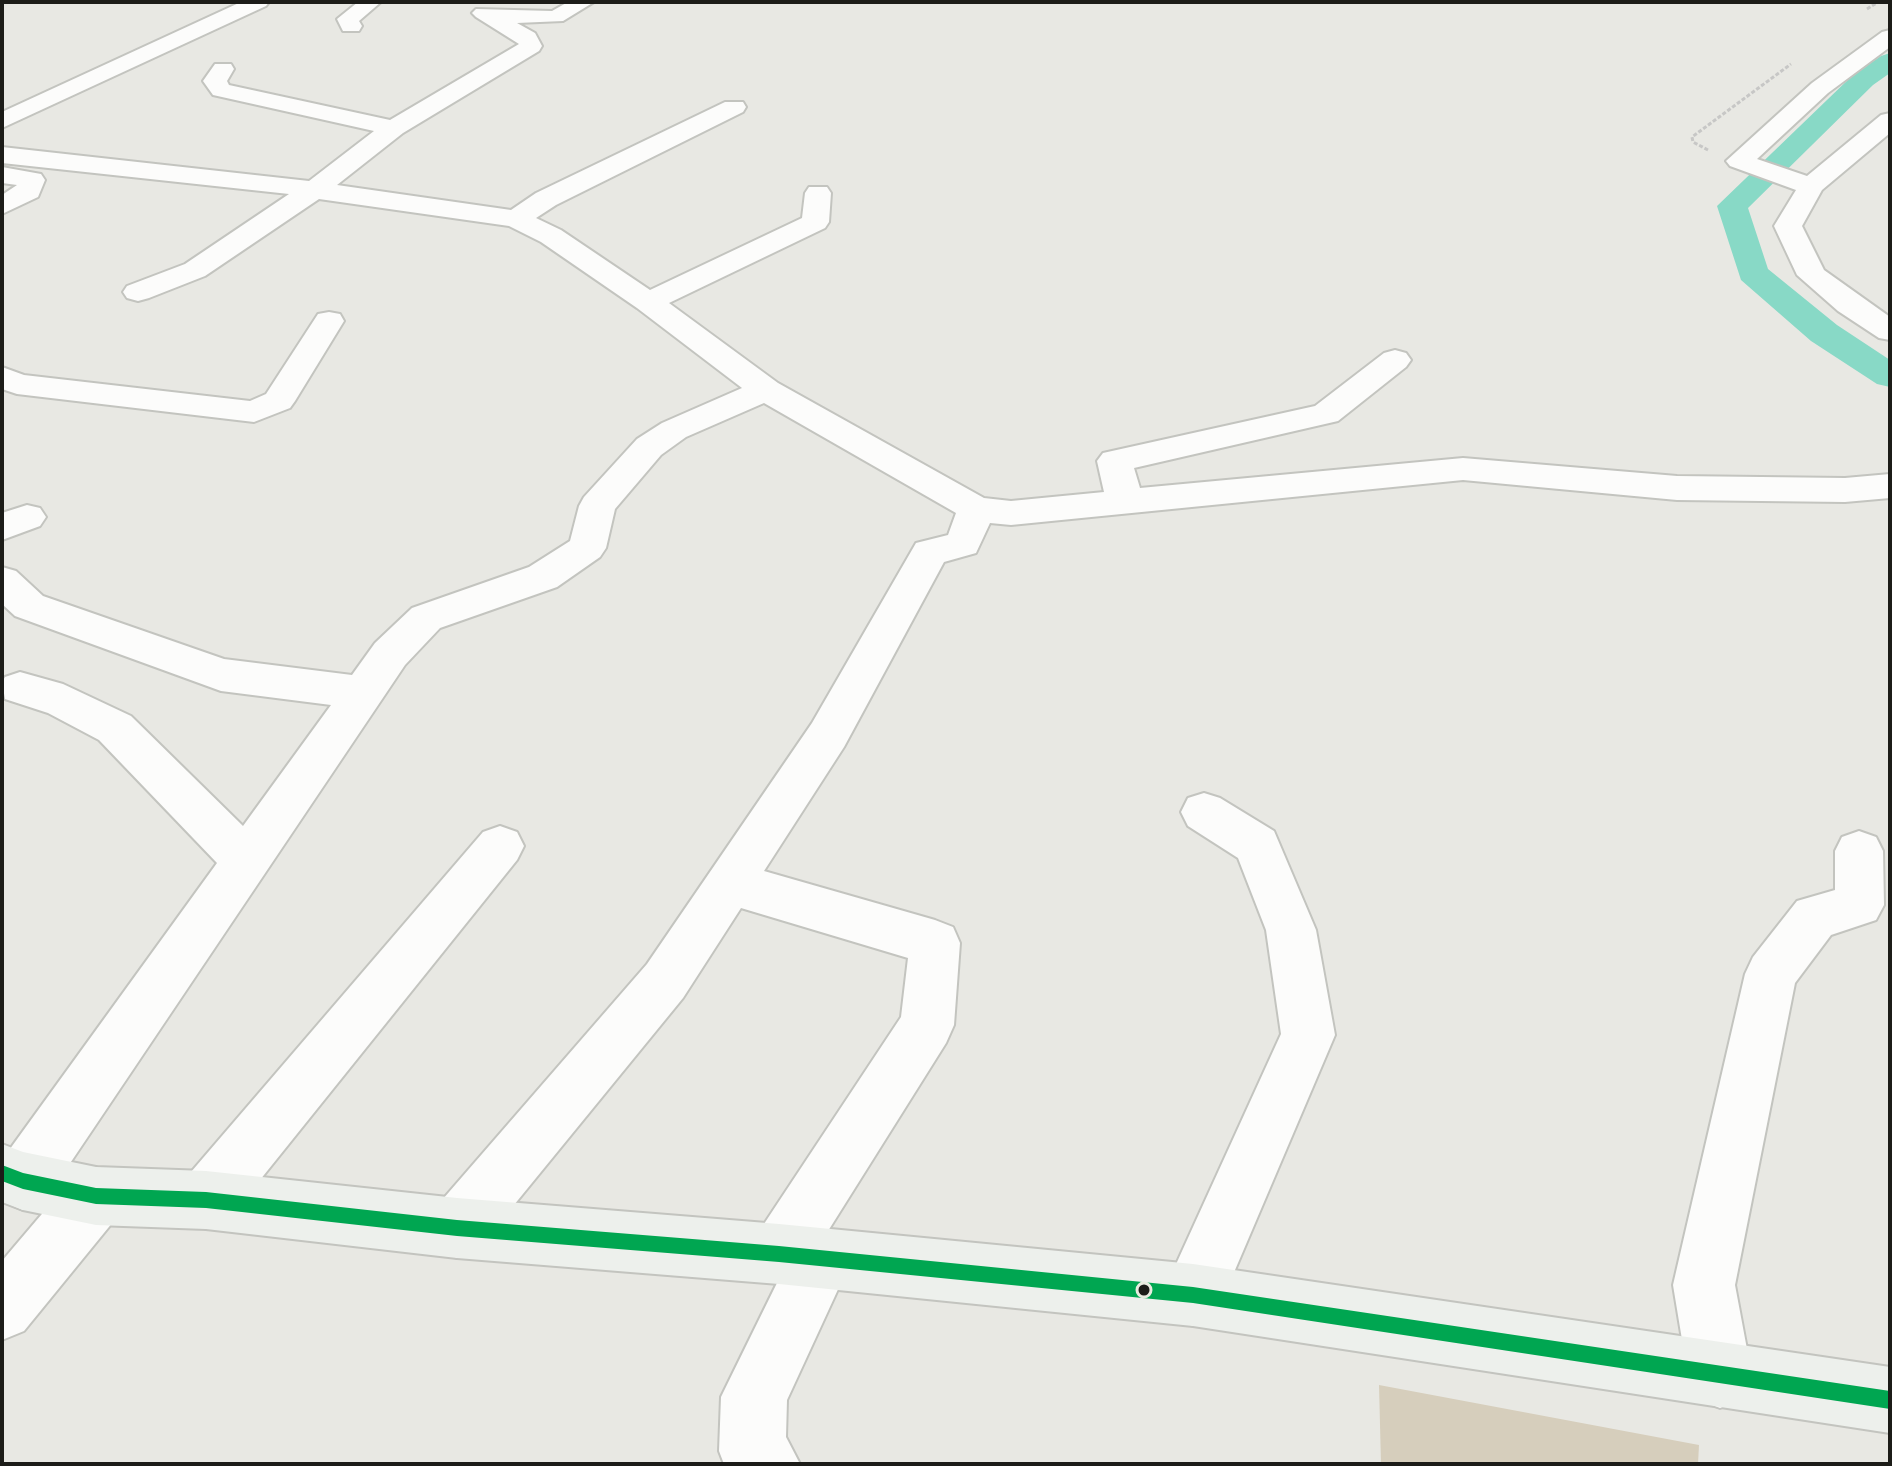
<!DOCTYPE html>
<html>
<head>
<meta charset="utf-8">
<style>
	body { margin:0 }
	#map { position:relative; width:1892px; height:1466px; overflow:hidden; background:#e8e8e3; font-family:Figtree,sans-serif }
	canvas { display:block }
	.frame { position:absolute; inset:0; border:4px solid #1c1c18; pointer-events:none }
</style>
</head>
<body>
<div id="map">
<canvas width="1892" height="1466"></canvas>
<div class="frame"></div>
</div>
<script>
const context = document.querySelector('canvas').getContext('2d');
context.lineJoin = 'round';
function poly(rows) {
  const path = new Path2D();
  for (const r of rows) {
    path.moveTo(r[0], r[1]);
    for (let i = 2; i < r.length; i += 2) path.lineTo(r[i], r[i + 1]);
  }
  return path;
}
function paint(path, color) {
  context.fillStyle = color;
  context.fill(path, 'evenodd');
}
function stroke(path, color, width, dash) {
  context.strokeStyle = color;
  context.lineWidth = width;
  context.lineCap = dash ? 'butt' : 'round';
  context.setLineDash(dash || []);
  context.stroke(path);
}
paint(poly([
	[1890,53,1890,73,1873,85,1748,208,1768,269,1837,325,1890,360,1890,387,1877,384,1811,341,1741,280,1717,206,1855,73,1881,56,1890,53]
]), '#88d9c6');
paint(poly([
	[1379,1385,1699,1445,1698,1464,1381,1464]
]), '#d6cebc');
const street = poly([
	[241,2,269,2,266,6,2,128,2,112,241,2],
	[358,2,381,2,359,21,362,26,359,31,343,31,337,19,358,2],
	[568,2,594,2,563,21,517,23,535,33,542,46,539,51,403,133,337,185,511,210,536,193,725,102,743,102,746,107,743,112,556,205,536,218,561,230,650,290,802,218,805,193,809,187,827,187,831,193,829,222,825,228,669,303,778,383,984,498,1011,501,1104,492,1097,461,1103,453,1315,406,1384,353,1395,350,1406,353,1411,360,1406,367,1338,421,1134,468,1140,488,1463,458,1677,476,1845,478,1890,474,1890,498,1845,502,1677,500,1463,480,1011,525,990,523,976,553,944,562,844,747,764,871,935,920,953,927,960,943,954,1025,946,1043,828,1231,843,1238,852,1259,787,1400,786,1437,800,1464,724,1464,719,1451,721,1397,777,1283,758,1275,749,1254,758,1233,901,1017,908,958,741,908,683,998,478,1249,457,1258,436,1249,427,1228,436,1207,647,964,812,723,916,543,948,535,956,513,764,403,686,437,661,455,615,509,606,548,600,557,557,587,440,628,405,665,44,1202,23,1210,2,1201,2,1160,217,863,99,740,48,713,5,699,2,682,5,677,20,672,63,684,131,716,243,826,331,705,221,691,15,616,2,604,2,567,16,571,43,596,224,659,352,675,375,643,412,608,529,567,570,541,579,506,584,497,637,439,662,423,742,388,637,308,541,242,509,226,319,199,205,276,149,298,138,301,127,298,123,292,127,286,185,264,289,194,2,163,2,147,309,181,374,131,213,95,203,81,215,64,231,64,234,69,227,81,229,85,390,120,519,44,476,17,472,13,476,9,552,11,568,2],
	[1890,30,1890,47,1828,93,1757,159,1807,176,1881,115,1890,113,1890,133,1822,190,1802,226,1824,270,1890,317,1890,340,1879,338,1838,311,1797,275,1774,226,1796,190,1730,166,1726,161,1812,83,1882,32,1890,30],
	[2,167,41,174,45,180,38,197,2,214,2,195,17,185,2,183,2,167],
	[329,312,340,314,344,321,295,401,290,408,254,422,17,394,2,389,2,367,24,375,250,401,266,394,318,314,329,312],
	[27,505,40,508,46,517,40,526,2,540,2,513,27,505],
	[1204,793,1220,798,1274,831,1316,930,1335,1035,1215,1317,1193,1326,1171,1317,1162,1295,1281,1034,1266,930,1238,858,1188,826,1181,812,1188,798,1204,793],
	[500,826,517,832,524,846,517,860,227,1221,206,1229,185,1221,177,1200,185,1179,483,832,500,826],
	[1859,831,1876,837,1883,851,1884,905,1876,920,1831,935,1795,983,1735,1285,1752,1376,1743,1399,1720,1408,1697,1399,1688,1376,1673,1285,1745,974,1753,957,1797,901,1835,890,1835,851,1842,837,1859,831],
	[96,1167,117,1175,125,1196,117,1217,24,1331,2,1340,2,1261,75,1175,96,1167]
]);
const secondary = poly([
	[2,1144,23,1152,96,1167,206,1171,457,1198,779,1224,1193,1264,1890,1367,1890,1433,1193,1326,779,1284,457,1258,206,1229,96,1225,23,1210,2,1202,2,1144]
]);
stroke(street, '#c3c4bf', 4);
stroke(secondary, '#c3c4bf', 4);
stroke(poly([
	[1867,9,1878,2],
	[1708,150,1693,142,1692,137,1791,64]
]), '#c7c7c6', 3, [4, 2]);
paint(street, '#fcfcfb');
paint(secondary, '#edf0ec');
paint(poly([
	[2,1165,23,1173,96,1188,206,1192,457,1220,779,1246,1193,1287,1890,1391,1890,1409,1193,1303,779,1262,457,1236,206,1208,96,1204,23,1189,2,1181,2,1165]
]), '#00a651');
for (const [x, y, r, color] of [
	[1144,1290,7,"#1c1c18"]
]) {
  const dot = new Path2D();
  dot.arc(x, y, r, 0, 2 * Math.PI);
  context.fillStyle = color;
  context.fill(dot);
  stroke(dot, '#e9ebe0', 3);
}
</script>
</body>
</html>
